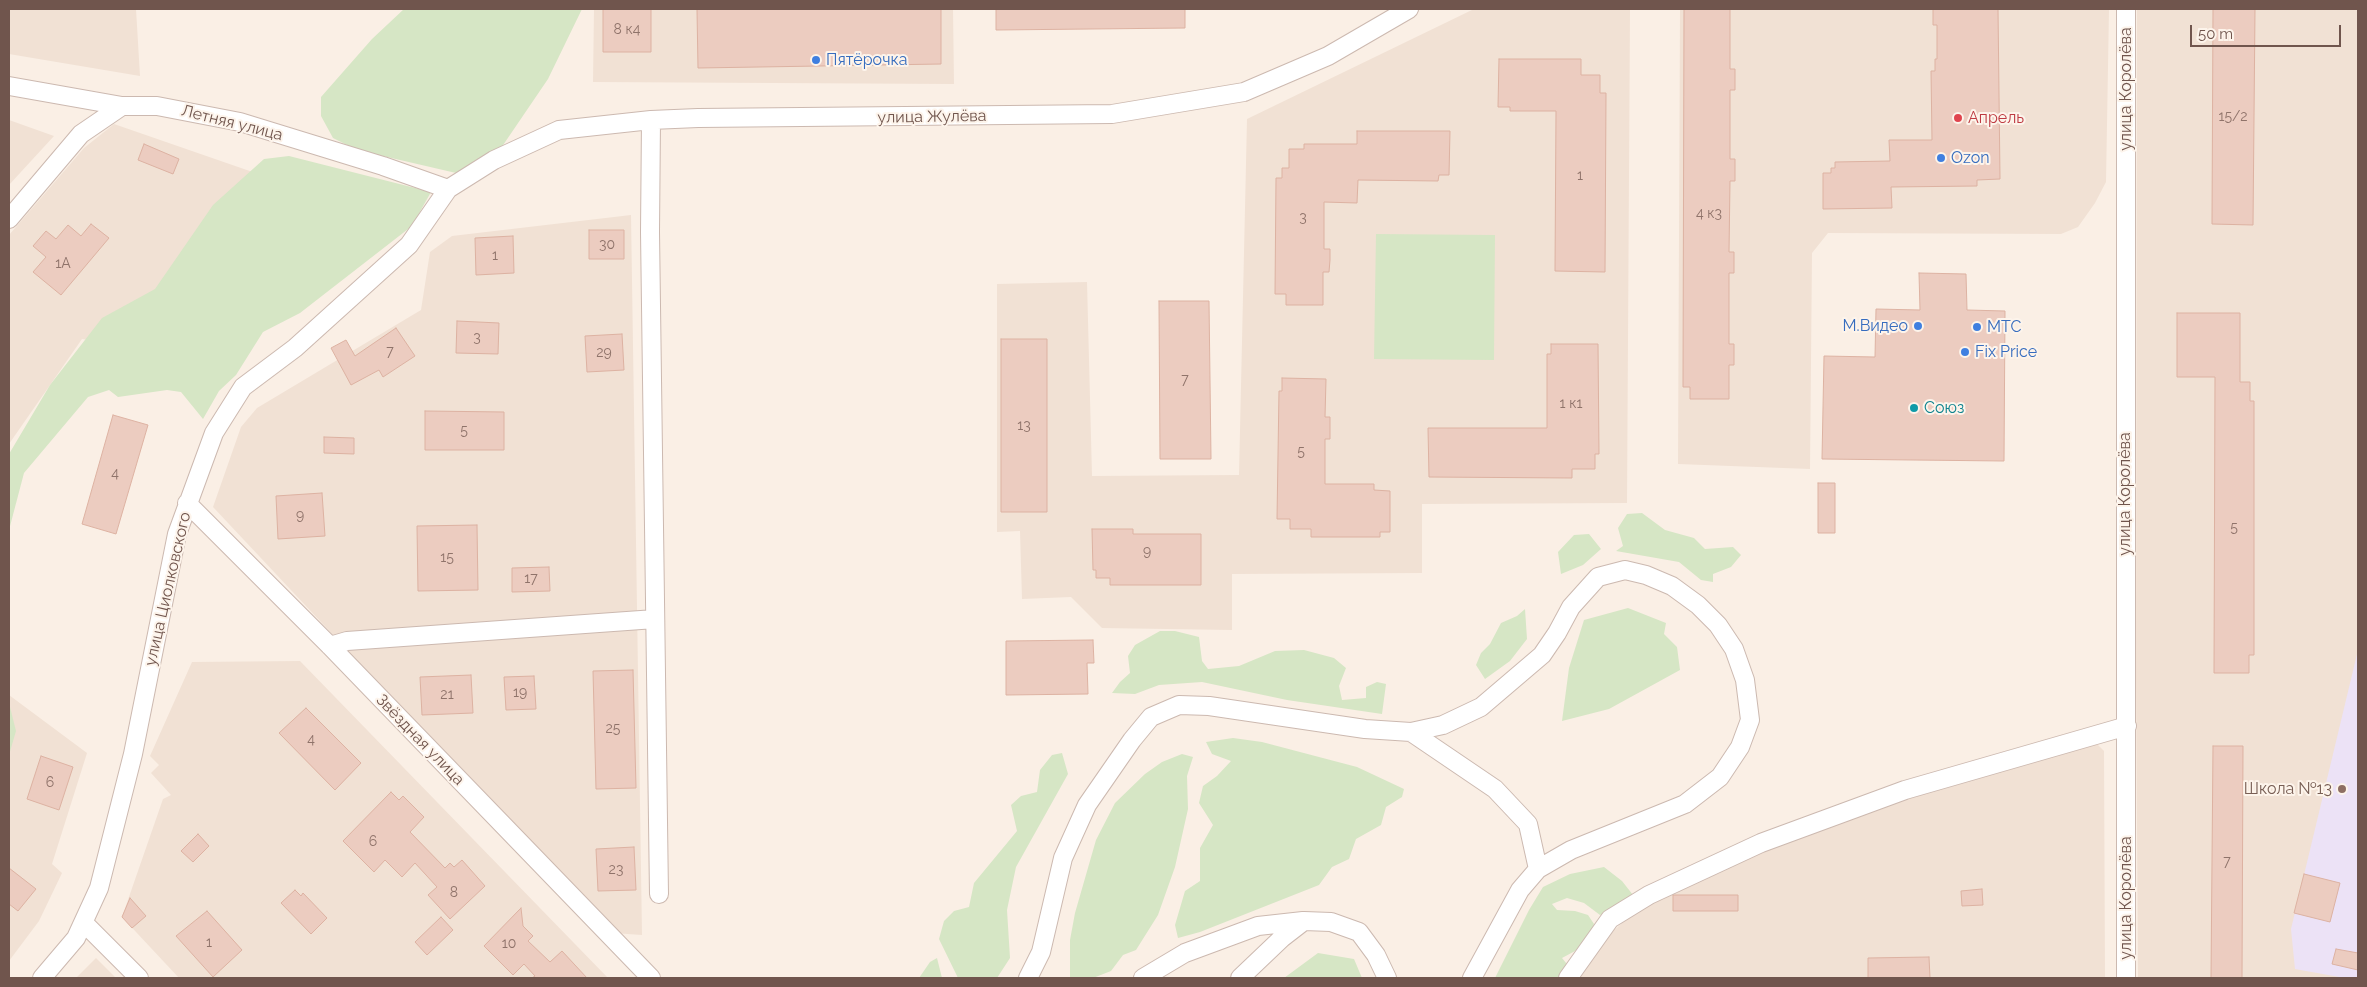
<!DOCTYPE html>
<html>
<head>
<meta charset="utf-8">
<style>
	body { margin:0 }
	#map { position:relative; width:2367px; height:987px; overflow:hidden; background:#faefe5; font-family:Raleway,sans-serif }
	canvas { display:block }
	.frame { position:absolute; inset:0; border:10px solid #70554d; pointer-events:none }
	.scale { position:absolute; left:2190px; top:25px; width:151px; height:22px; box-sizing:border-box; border:2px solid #70554d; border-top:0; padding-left:6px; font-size:15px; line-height:18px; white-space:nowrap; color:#70554d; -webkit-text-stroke:4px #fdf4eb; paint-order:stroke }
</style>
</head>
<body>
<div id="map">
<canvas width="2367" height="987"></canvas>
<div class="frame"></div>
<div class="scale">50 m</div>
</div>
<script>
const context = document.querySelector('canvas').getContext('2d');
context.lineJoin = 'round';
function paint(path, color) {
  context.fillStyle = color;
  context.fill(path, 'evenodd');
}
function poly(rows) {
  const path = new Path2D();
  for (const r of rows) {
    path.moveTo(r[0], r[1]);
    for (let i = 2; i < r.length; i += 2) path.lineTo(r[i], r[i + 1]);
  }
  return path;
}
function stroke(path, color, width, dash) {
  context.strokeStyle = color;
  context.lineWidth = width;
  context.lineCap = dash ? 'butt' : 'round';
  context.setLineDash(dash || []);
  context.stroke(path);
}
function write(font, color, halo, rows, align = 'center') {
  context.font = font + ' Raleway,sans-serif';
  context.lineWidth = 4;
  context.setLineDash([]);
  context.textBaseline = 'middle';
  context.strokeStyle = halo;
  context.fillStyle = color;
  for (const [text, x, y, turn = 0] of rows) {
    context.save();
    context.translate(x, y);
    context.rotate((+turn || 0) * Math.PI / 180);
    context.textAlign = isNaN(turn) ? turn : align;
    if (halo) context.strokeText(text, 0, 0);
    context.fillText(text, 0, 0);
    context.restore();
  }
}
paint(poly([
	[9,9,136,9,140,76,9,54],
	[594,9,953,9,954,84,593,82],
	[1474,9,1630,9,1627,503,1422,504,1422,573,1232,574,1232,630,1102,628,1071,597,1022,599,1020,531,997,532,997,284,1087,282,1092,476,1239,475,1247,119],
	[1680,9,2109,9,2106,182,2095,203,2078,227,2061,234,1828,233,1812,253,1810,469,1678,464],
	[2137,9,2358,9,2358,978,2138,978,2136,678],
	[9,120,54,136,9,185],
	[114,124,267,177,116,343,82,339,9,444,9,235,84,148],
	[631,215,642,935,613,933,213,507,241,427,257,408,421,310,430,252,452,236],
	[300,661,608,978,179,978,122,917,163,799,171,795,151,773,159,765,150,756,192,662],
	[9,695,87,753,52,864,62,873,39,921,9,961],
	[2096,743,2104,751,2105,978,1579,978,1609,935,1633,913,1723,859,1829,827,1960,780],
	[96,958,116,978,76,978]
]), '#f1e1d4');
paint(poly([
	[2358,650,2358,978,2345,978,2295,969,2291,929]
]), '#ece2f6');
paint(poly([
	[404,9,582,9,548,79,497,154,480,167,456,173,357,150,333,138,321,116,321,97,372,39],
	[289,156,431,192,412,226,300,313,263,332,236,375,219,391,203,419,181,392,167,390,118,397,109,390,88,397,24,473,9,530,9,454,50,385,102,318,155,289,213,205,264,159],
	[1376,234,1495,235,1494,360,1374,359],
	[1642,513,1665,530,1694,538,1705,549,1733,547,1741,555,1731,567,1713,574,1713,582,1701,580,1679,562,1616,551,1623,546,1618,528,1627,514],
	[1589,534,1601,549,1583,565,1561,574,1558,552,1574,535],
	[1628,608,1666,623,1664,634,1677,647,1680,670,1609,709,1562,721,1569,668,1584,620],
	[1525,609,1527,639,1510,661,1485,679,1476,665,1481,653,1490,644,1501,623,1517,616],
	[1160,631,1175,631,1199,637,1202,661,1208,669,1239,666,1275,651,1304,650,1334,658,1346,668,1339,686,1342,700,1366,698,1366,687,1377,682,1386,684,1382,714,1287,700,1202,682,1159,685,1135,694,1112,693,1120,682,1130,673,1128,656,1135,645],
	[9,703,16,731,9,755],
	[1233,738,1262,742,1357,767,1404,789,1402,797,1386,807,1381,825,1356,839,1349,859,1332,867,1319,885,1200,932,1178,938,1175,925,1185,891,1200,881,1200,848,1213,825,1199,803,1203,786,1217,776,1231,761,1212,754,1206,742],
	[1062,753,1068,774,1016,867,1007,910,1010,958,997,978,958,978,939,939,944,921,954,911,969,907,974,883,1017,831,1011,805,1021,796,1037,792,1040,770,1052,755],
	[1182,754,1193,757,1187,776,1188,809,1175,867,1158,915,1136,950,1123,955,1111,971,1093,978,1070,978,1070,940,1075,913,1096,840,1115,803,1145,774,1162,762],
	[1604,867,1622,881,1633,895,1618,907,1600,915,1584,903,1567,898,1552,904,1557,910,1575,911,1588,915,1594,924,1590,936,1575,951,1562,958,1571,969,1570,978,1495,978,1529,910,1543,887,1570,874],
	[1318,953,1354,959,1362,978,1284,978],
	[937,958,942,978,919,978,930,962]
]), '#d6e6c5');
const building = poly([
	[603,9,651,9,651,52,603,52,603,9],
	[697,9,941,9,941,64,698,68,697,9],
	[996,9,1185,9,1185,28,996,30,996,9],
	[1684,9,1730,9,1730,69,1735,69,1735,90,1730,90,1730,159,1735,159,1735,181,1730,181,1729,252,1734,252,1734,273,1729,273,1729,344,1734,344,1734,365,1729,365,1729,399,1690,399,1690,387,1683,387,1684,9],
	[1933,9,1998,9,2000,179,1977,180,1977,186,1891,187,1892,208,1823,209,1823,173,1831,173,1831,168,1835,168,1835,162,1890,161,1889,140,1932,140,1931,71,1935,71,1935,59,1937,59,1937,25,1933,25,1933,9],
	[2213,9,2255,9,2253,225,2212,224,2213,9],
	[1499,59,1581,59,1581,75,1600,75,1600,93,1606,93,1605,272,1555,271,1556,111,1510,111,1510,107,1498,107,1499,59],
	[1357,131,1450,131,1449,175,1439,175,1438,181,1358,180,1357,203,1324,202,1324,249,1330,249,1330,260,1329,272,1323,272,1323,305,1286,305,1286,294,1275,294,1276,178,1282,178,1282,168,1289,168,1289,149,1304,149,1304,144,1357,144,1357,131],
	[144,144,179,159,173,174,138,160,144,144],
	[91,224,109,238,61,295,33,272,46,257,33,246,46,231,56,239,68,225,81,236,91,224],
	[589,230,624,230,624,259,589,259,589,230],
	[513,236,514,273,476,275,475,238,513,236],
	[1919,273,1966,274,1967,310,2005,311,2004,461,1822,459,1824,356,1875,357,1876,309,1920,310,1919,273],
	[1159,301,1209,301,1211,459,1160,459,1159,301],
	[2177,313,2240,313,2240,382,2250,382,2250,401,2254,401,2254,655,2249,655,2249,673,2214,673,2215,377,2177,377,2177,313],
	[457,321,499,323,498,354,456,353,457,321],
	[396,328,415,356,383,377,379,370,351,385,331,348,346,340,355,356,396,328],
	[622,334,624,370,587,372,585,336,622,334],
	[1001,339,1047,339,1047,512,1001,512,1001,339],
	[1551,344,1598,344,1599,454,1595,454,1595,469,1572,469,1572,478,1429,477,1428,428,1547,428,1547,354,1551,354,1551,344],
	[1282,378,1326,379,1325,417,1330,417,1330,439,1325,439,1325,484,1374,484,1374,490,1390,491,1390,532,1380,532,1380,537,1311,537,1311,529,1290,529,1290,519,1277,519,1279,391,1282,391,1282,378],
	[425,411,504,412,504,450,425,450,425,411],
	[113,415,148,425,116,534,82,524,113,415],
	[324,437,354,438,354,454,324,453,324,437],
	[1818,483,1835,483,1835,533,1818,533,1818,483],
	[322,493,325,536,278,539,276,496,322,493],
	[477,525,478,590,418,591,417,526,477,525],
	[1092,529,1133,529,1133,534,1201,534,1201,585,1110,585,1110,578,1096,578,1096,570,1093,570,1092,529],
	[549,567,550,591,512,592,512,568,549,567],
	[1093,640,1094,663,1087,663,1088,694,1006,695,1006,641,1093,640],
	[633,670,636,788,596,789,593,671,633,670],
	[471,675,473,713,422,715,420,677,471,675],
	[534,676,536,709,506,710,504,677,534,676],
	[306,708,361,763,335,790,279,733,306,708],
	[2213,746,2243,746,2242,978,2211,978,2213,746],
	[41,756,73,767,59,810,27,799,41,756],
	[391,792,399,800,403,796,424,817,410,832,445,868,450,863,454,867,462,860,485,886,450,919,428,895,437,887,415,863,402,877,385,860,374,872,343,841,391,792],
	[198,834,209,846,193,862,181,851,198,834],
	[634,847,636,890,598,891,596,849,634,847],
	[9,868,36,889,18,911,9,904,9,868],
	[2304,874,2340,883,2330,922,2294,913,2304,874],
	[1982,889,1983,905,1962,906,1961,891,1982,889],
	[295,890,301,896,303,893,327,918,311,934,281,903,295,890],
	[1673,895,1738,895,1738,911,1673,911,1673,895],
	[130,898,146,916,132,928,122,917,130,898],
	[521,908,523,926,533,936,528,941,550,962,562,951,587,978,532,978,535,976,524,964,513,975,484,946,521,908],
	[207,911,242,950,213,977,176,936,207,911],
	[441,917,453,930,427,955,415,942,441,917],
	[2336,949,2358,953,2358,970,2332,964,2336,949],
	[1929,957,1930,978,1868,978,1868,958,1929,957]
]);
paint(building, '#ecccc0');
stroke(building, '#ddb2a2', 1);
const minor = poly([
	[2126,9,2126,978],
	[9,86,122,106,157,106,240,122,383,166,448,189],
	[651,120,650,232,659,894],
	[9,219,81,134,122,106],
	[187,503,330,646,651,978],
	[330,646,347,641,655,619],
	[1411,732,1495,789,1528,824,1538,869],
	[84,923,139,978],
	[42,978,76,938,99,888,133,754,177,534,214,433,243,387,295,348,409,245,448,189,494,160,559,130,651,120,698,118,1112,114,1244,92,1328,56,1409,9],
	[1028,978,1041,952,1063,858,1087,805,1132,740,1151,717,1179,705,1209,706,1365,729,1411,732,1443,725,1481,707,1542,655,1557,633,1571,607,1598,577,1625,570,1646,575,1672,586,1698,605,1718,625,1734,649,1745,680,1750,720,1740,747,1720,777,1685,804,1571,850,1538,869,1520,890,1472,978],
	[1143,978,1185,953,1258,926,1303,921],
	[1240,978,1282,938,1304,921,1331,922,1359,932,1376,955,1387,978],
	[1568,978,1610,919,1649,895,1761,843,1905,790,2127,726]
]);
stroke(minor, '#ccb9b0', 20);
stroke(minor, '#fff', 18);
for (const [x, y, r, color] of [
	[816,60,5,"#3f7fe0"],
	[1958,118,5,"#e0444e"],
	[1941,158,5,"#3f7fe0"],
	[1918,326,5,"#3f7fe0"],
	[1977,327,5,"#3f7fe0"],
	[1965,352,5,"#3f7fe0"],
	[1914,408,5,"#0f9aa8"],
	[2342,789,5,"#8d6e63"]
]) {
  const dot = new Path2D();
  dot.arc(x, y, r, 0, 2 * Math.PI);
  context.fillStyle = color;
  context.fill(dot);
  stroke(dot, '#fdf4eb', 2);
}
write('14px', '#8f736a', null, [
	["8 к4",627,30],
	["15/2",2233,117],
	["1",1580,176],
	["4 к3",1709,214],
	["3",1303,218],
	["30",607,245],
	["1",495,256],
	["1А",63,264],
	["3",477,338],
	["7",390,352],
	["29",604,353],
	["7",1185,380],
	["1 к1",1571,404],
	["13",1024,426],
	["5",464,431],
	["5",1301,452],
	["4",115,474],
	["9",300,516],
	["5",2234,528],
	["9",1147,552],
	["15",447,558],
	["17",531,579],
	["19",520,693],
	["21",447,695],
	["25",613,729],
	["4",311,740],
	["6",50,783],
	["6",373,842],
	["7",2227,862],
	["23",616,870],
	["8",454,893],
	["1",209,943],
	["10",509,944]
]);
write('16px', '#366cbe', '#fdf4eb', [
	["Пятёрочка",826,60],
	["Ozon",1951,158],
	["М.Видео",1908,326,"right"],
	["МТС",1987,327],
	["Fix Price",1975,352]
], 'left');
write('16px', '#70554d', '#fdf4eb', [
	["улица Королёва",2126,89,-90],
	["улица Жулёва",932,117,-1],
	["Летняя улица",232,123,14],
	["улица Королёва",2125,494,-90],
	["улица Циолковского",168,589,-77],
	["Звёздная улица",420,740,46],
	["улица Королёва",2126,898,-90]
]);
write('16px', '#be3a42', '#fdf4eb', [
	["Апрель",1968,118]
], 'left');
write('16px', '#0d838f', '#fdf4eb', [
	["Союз",1924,408]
], 'left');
write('16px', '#785e54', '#fdf4eb', [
	["Школа №13",2332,789]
], 'right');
</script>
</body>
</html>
